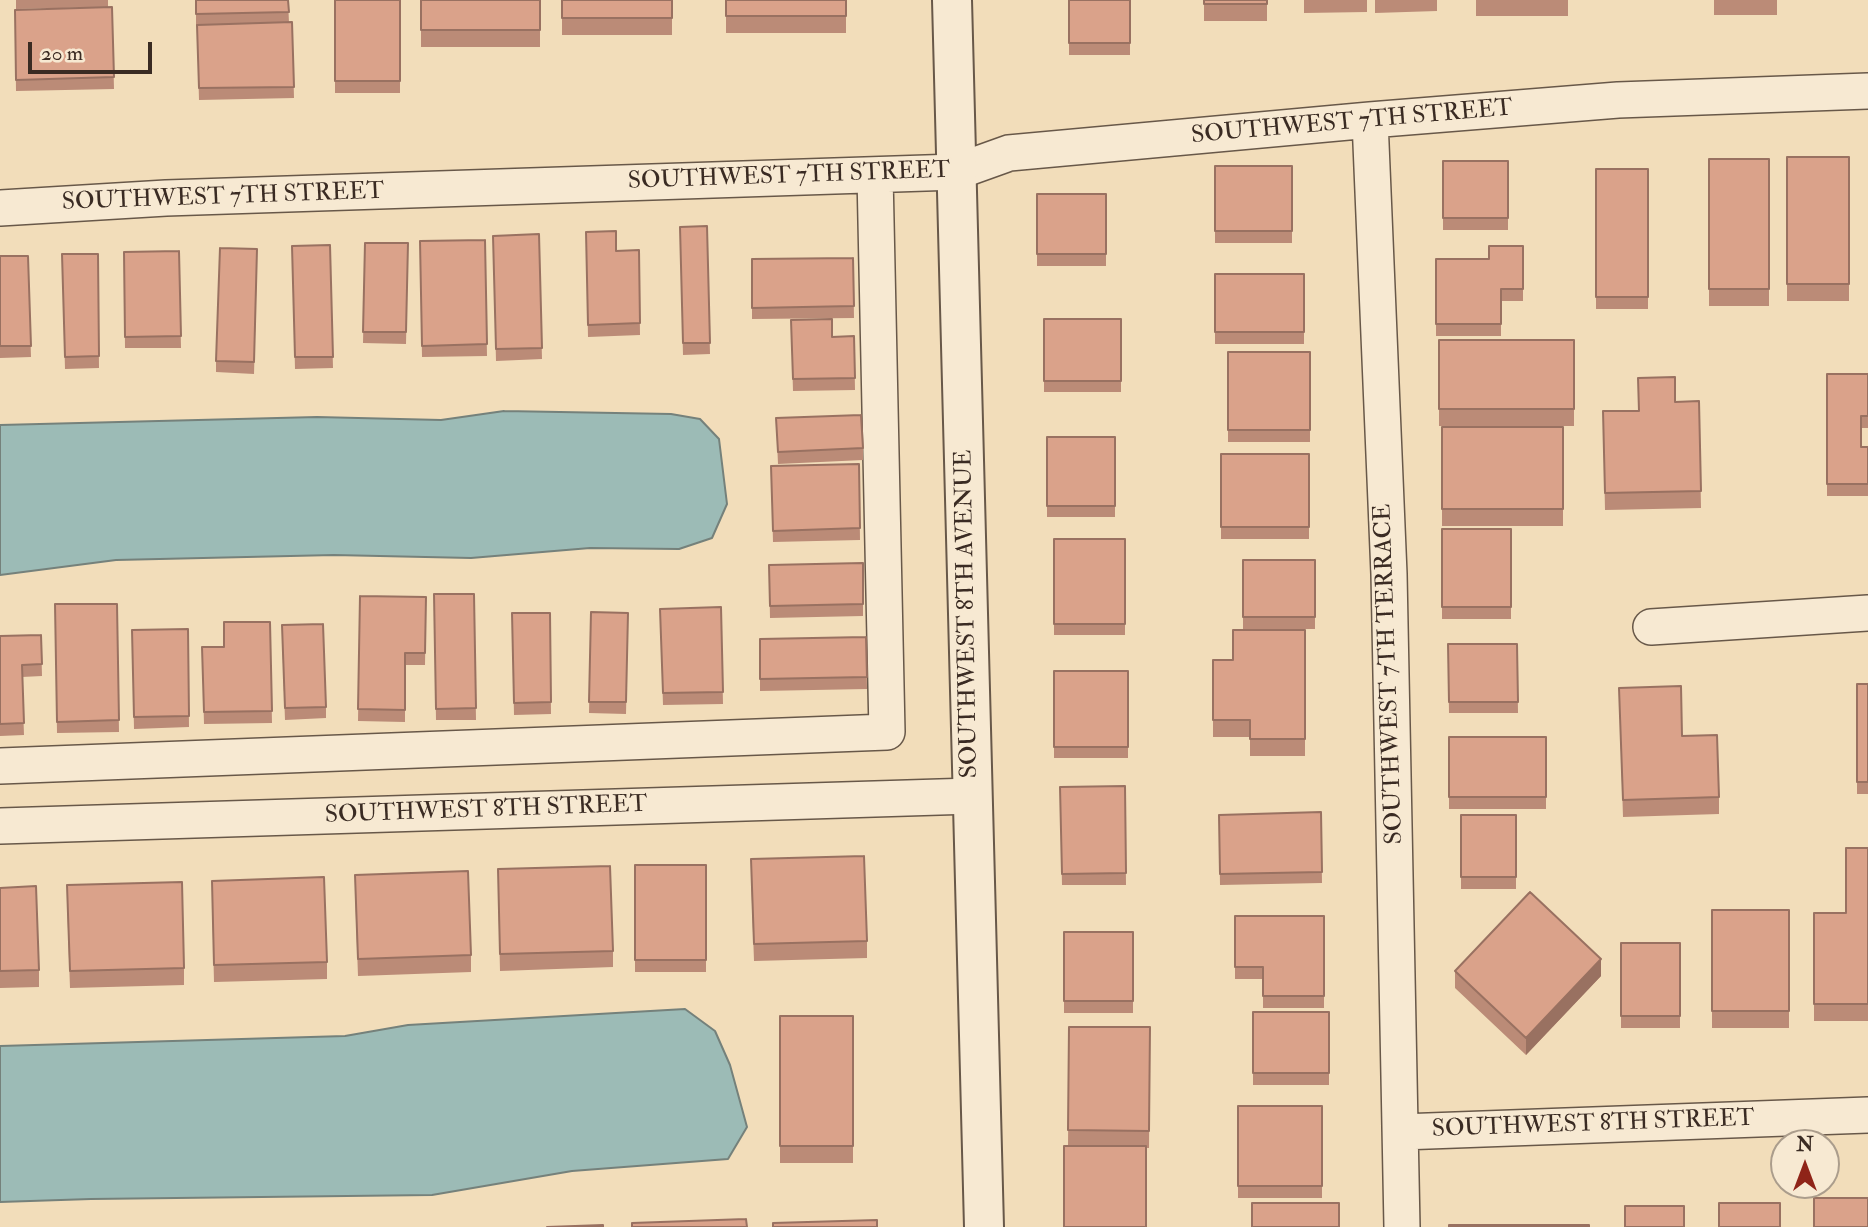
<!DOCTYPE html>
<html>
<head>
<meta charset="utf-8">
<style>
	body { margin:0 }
	#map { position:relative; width:1868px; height:1227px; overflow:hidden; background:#f2ddba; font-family:"IM FELL Double Pica",serif }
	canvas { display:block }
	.north { position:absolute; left:1770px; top:1129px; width:70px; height:70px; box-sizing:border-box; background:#f7e9d2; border:2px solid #ab9d8c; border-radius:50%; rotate:0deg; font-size:19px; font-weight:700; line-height:28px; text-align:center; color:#3a2b23 }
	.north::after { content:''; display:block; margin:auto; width:24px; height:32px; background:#8f2418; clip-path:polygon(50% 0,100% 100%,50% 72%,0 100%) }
	.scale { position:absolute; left:28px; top:42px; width:124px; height:32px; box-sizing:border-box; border:4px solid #3a2b23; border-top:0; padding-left:9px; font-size:21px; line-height:24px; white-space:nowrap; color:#3a2b23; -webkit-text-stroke:5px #f7e9d2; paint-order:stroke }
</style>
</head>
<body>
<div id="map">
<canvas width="1868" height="1227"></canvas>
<div class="north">N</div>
<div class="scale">20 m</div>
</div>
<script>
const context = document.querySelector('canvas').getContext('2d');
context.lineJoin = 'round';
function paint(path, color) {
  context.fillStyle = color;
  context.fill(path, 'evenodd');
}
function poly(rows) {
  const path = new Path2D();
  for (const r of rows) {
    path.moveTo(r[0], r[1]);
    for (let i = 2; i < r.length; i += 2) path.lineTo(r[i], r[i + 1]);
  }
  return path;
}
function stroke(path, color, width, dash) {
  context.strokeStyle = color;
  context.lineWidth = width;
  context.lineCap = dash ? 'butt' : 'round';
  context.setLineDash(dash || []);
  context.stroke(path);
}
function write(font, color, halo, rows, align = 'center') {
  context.font = font + ' "IM FELL Double Pica",serif';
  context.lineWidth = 5;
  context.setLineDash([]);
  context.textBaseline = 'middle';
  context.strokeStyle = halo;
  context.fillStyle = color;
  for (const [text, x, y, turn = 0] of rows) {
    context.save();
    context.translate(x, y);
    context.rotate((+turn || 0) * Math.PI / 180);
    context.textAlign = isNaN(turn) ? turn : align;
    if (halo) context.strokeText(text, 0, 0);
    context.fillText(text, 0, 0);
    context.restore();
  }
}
const water = poly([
	[504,411,671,414,700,419,719,439,727,504,712,538,679,549,590,548,471,558,334,555,116,560,0,575,0,425,317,417,441,420,504,411],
	[685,1009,715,1031,730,1065,747,1127,728,1159,572,1171,432,1195,91,1199,0,1202,0,1046,345,1036,408,1025,685,1009]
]);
paint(water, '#9cbbb6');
stroke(water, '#75817b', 2);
const minor = poly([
	[1370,120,1389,574,1402,1227],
	[0,208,166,198,956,172,1009,153,1370,120,1618,100,1868,91],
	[1651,627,1868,613],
	[0,766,887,732,875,175],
	[0,826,972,796],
	[1401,1132,1868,1115]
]);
const tertiary = poly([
	[952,0,984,1227]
]);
stroke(minor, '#685849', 38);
stroke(tertiary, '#685849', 42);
stroke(minor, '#f7e9d2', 35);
stroke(tertiary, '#f7e9d2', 38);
paint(poly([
	[16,0,108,0,108,7,16,9],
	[196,0,288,0,289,23,292,22,294,98,199,100,197,26,196,26],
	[335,0,400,0,400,93,335,93],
	[421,0,540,0,540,47,421,47],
	[562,0,672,0,672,35,562,35],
	[726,0,846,0,846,33,726,33],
	[1069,0,1130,0,1130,55,1069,55],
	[1204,0,1267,0,1267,21,1204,21],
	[1304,0,1367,0,1367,12,1304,13],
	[1375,0,1437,0,1437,11,1375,13],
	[1476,0,1568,0,1568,16,1476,16],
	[1714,0,1777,0,1777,15,1714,15],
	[112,7,114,89,16,91,15,10],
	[1787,157,1849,157,1849,301,1787,301],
	[1709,159,1769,159,1769,306,1709,306],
	[1443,161,1508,161,1508,230,1443,230],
	[1215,166,1292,166,1292,243,1215,243],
	[1596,169,1648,169,1648,309,1596,309],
	[1037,194,1106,194,1106,266,1037,266],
	[707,226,710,354,683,355,680,227],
	[586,232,616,251,639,250,640,335,588,337],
	[539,234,542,359,496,361,493,236],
	[485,240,487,356,422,357,420,241],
	[365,243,408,243,406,344,363,343],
	[330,245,333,368,295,369,292,246],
	[1523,246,1523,301,1501,301,1501,336,1436,336,1436,259,1489,259],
	[179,251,181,348,125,348,124,252],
	[62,254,98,254,99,368,65,369],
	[0,256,28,256,31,357,0,358],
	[853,258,854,318,752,319,752,259],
	[257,261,254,374,216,372,216,361],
	[1215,274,1304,274,1304,344,1215,344],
	[1044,319,1121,319,1121,392,1044,392],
	[791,320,832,337,854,336,855,390,793,391],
	[1439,340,1574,340,1574,426,1439,426],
	[1228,352,1310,352,1310,442,1228,442],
	[1827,374,1868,374,1868,428,1861,428,1861,447,1868,447,1868,496,1827,496],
	[1699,401,1701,508,1605,510,1603,411,1638,411,1675,402],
	[776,418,863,448,863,460,778,464],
	[1442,427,1563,427,1563,526,1442,526],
	[1047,437,1115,437,1115,517,1047,517],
	[1221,454,1309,454,1309,539,1221,539],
	[859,464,860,540,773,542,771,466],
	[1442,529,1511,529,1511,619,1442,619],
	[1054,539,1125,539,1125,635,1054,635],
	[1243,560,1315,560,1315,629,1243,629],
	[863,563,863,616,770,618,769,565],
	[434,594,474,594,476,720,436,720],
	[360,596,426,597,425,665,405,665,405,722,358,721],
	[55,604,117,604,119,732,57,733],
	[721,607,723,704,663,705,660,609],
	[591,612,628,613,626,714,589,713],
	[512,613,550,613,551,714,514,715],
	[270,622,272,723,204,724,202,647,224,647],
	[188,629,189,727,134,729,132,630],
	[1305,630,1305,756,1250,756,1250,737,1213,737,1213,660,1233,660],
	[41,635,42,676,22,677,24,735,0,736,0,636],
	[282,637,326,707,326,718,285,720],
	[866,637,867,689,760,691,760,639],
	[1448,644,1517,644,1518,713,1449,713],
	[1054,671,1128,671,1128,758,1054,758],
	[1857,684,1868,684,1868,794,1857,794],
	[1619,688,1682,736,1719,797,1719,814,1623,817],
	[1449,737,1546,737,1546,809,1449,809],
	[1125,786,1126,885,1062,885,1060,787],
	[1321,812,1322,883,1220,885,1219,815],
	[1461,815,1516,815,1516,889,1461,889],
	[1868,848,1868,1021,1814,1021,1814,913,1846,913],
	[635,865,706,865,706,972,635,972],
	[751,876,867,941,867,958,754,961],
	[498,886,613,951,613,967,500,971],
	[0,888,39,970,39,987,0,988],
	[355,892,471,955,471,972,358,976],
	[212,898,327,962,327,979,214,982],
	[67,902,184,968,184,985,70,988],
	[1712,910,1789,910,1789,1028,1712,1028],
	[1235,916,1324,916,1324,1008,1263,1008,1263,979,1235,979],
	[1064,932,1133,932,1133,1013,1064,1013],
	[1621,943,1680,943,1680,1028,1621,1028],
	[1455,971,1601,976,1526,1055,1455,988],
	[1253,1012,1329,1012,1329,1085,1253,1085],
	[780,1016,853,1016,853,1163,780,1163],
	[1069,1027,1150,1027,1149,1148,1068,1146],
	[1238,1106,1322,1106,1322,1198,1238,1198]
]), '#bb8b77');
paint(poly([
	[1601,959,1601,976,1526,1055,1526,1038]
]), '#997161');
const building = poly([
	[196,0,288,0,289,12,196,14,196,0],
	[335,0,400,0,400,81,335,81,335,0],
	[421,0,540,0,540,30,421,30,421,0],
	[562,0,672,0,672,18,562,18,562,0],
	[726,0,846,0,846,16,726,16,726,0],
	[1069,0,1130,0,1130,43,1069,43,1069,0],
	[1204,0,1267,0,1267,4,1204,4,1204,0],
	[112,7,114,77,16,80,15,10,112,7],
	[292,22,294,87,199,88,197,25,292,22],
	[1787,157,1849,157,1849,284,1787,284,1787,157],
	[1709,159,1769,159,1769,289,1709,289,1709,159],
	[1443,161,1508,161,1508,218,1443,218,1443,161],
	[1215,166,1292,166,1292,231,1215,231,1215,166],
	[1596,169,1648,169,1648,297,1596,297,1596,169],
	[1037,194,1106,194,1106,254,1037,254,1037,194],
	[707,226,710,343,683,343,680,227,707,226],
	[616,231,616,251,639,250,640,323,588,325,586,232,616,231],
	[539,234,542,348,496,349,493,236,539,234],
	[485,240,487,344,422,346,420,241,485,240],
	[365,243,408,243,406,332,363,332,365,243],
	[330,245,333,357,295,357,292,246,330,245],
	[1489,246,1523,246,1523,289,1501,289,1501,324,1436,324,1436,259,1489,259,1489,246],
	[220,248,257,249,254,362,216,361,220,248],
	[179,251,181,336,125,337,124,252,179,251],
	[62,254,98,254,99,356,65,357,62,254],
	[0,256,28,256,31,346,0,346,0,256],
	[853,258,854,306,752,308,752,259,853,258],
	[1215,274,1304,274,1304,332,1215,332,1215,274],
	[832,319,832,337,854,336,855,378,793,379,791,320,832,319],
	[1044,319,1121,319,1121,381,1044,381,1044,319],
	[1439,340,1574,340,1574,409,1439,409,1439,340],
	[1228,352,1310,352,1310,430,1228,430,1228,352],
	[1827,374,1868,374,1868,416,1861,416,1861,447,1868,447,1868,484,1827,484,1827,374],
	[1675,377,1675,402,1699,401,1701,491,1605,493,1603,411,1639,411,1638,378,1675,377],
	[861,415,863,448,778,452,776,418,861,415],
	[1442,427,1563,427,1563,509,1442,509,1442,427],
	[1047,437,1115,437,1115,506,1047,506,1047,437],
	[1221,454,1309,454,1309,527,1221,527,1221,454],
	[859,464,860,528,773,531,771,466,859,464],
	[1442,529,1511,529,1511,607,1442,607,1442,529],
	[1054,539,1125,539,1125,624,1054,624,1054,539],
	[1243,560,1315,560,1315,617,1243,617,1243,560],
	[863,563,863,604,770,606,769,565,863,563],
	[434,594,474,594,476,708,436,709,434,594],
	[360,596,426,597,425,653,405,653,405,710,358,709,360,596],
	[55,604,117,604,119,720,57,722,55,604],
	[721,607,723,692,663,693,660,609,721,607],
	[591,612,628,613,626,702,589,702,591,612],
	[512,613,550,613,551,702,514,703,512,613],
	[224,622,270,622,272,711,204,712,202,647,224,647,224,622],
	[323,624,326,707,285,708,282,625,323,624],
	[188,629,189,716,134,717,132,630,188,629],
	[1233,630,1305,630,1305,739,1250,739,1250,720,1213,720,1213,660,1233,660,1233,630],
	[41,635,42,664,22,665,24,723,0,724,0,636,41,635],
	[866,637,867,677,760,679,760,639,866,637],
	[1448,644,1517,644,1518,702,1449,702,1448,644],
	[1054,671,1128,671,1128,747,1054,747,1054,671],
	[1857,684,1868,684,1868,782,1857,782,1857,684],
	[1681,686,1682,736,1717,735,1719,797,1623,800,1619,688,1681,686],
	[1449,737,1546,737,1546,797,1449,797,1449,737],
	[1125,786,1126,873,1062,874,1060,787,1125,786],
	[1321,812,1322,872,1220,874,1219,815,1321,812],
	[1461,815,1516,815,1516,877,1461,877,1461,815],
	[1846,848,1868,848,1868,1004,1814,1004,1814,913,1846,913,1846,848],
	[864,856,867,941,754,944,751,859,864,856],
	[635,865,706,865,706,960,635,960,635,865],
	[610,866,613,951,500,954,498,869,610,866],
	[468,871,471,955,358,959,355,875,468,871],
	[324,877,327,962,214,965,212,881,324,877],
	[182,882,184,968,70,971,67,885,182,882],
	[36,886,39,970,0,971,0,888,36,886],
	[1530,892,1601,959,1526,1038,1455,971,1530,892],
	[1712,910,1789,910,1789,1011,1712,1011,1712,910],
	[1235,916,1324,916,1324,996,1263,996,1263,967,1235,967,1235,916],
	[1064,932,1133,932,1133,1001,1064,1001,1064,932],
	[1621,943,1680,943,1680,1016,1621,1016,1621,943],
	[1253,1012,1329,1012,1329,1073,1253,1073,1253,1012],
	[780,1016,853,1016,853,1146,780,1146,780,1016],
	[1069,1027,1150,1027,1149,1131,1068,1130,1069,1027],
	[1238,1106,1322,1106,1322,1186,1238,1186,1238,1106],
	[1064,1146,1146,1146,1146,1227,1064,1227,1064,1146],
	[1814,1198,1868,1198,1868,1227,1814,1227,1814,1198],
	[1252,1203,1339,1203,1339,1227,1252,1227,1252,1203],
	[1719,1203,1780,1203,1780,1227,1719,1227,1719,1203],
	[1625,1206,1684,1206,1684,1227,1625,1227,1625,1206],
	[746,1219,747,1227,632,1227,632,1223,746,1219],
	[877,1220,877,1227,773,1227,773,1223,877,1220],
	[603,1225,603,1227,547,1227,603,1225],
	[1449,1225,1589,1225,1589,1227,1449,1227,1449,1225]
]);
paint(building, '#daa28a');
stroke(building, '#997161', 2);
write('24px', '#3a2b23', '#f7e9d2', [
	["SOUTHWEST 7TH STREET",1352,123,-5],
	["SOUTHWEST 7TH STREET",789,177,-2],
	["SOUTHWEST 7TH STREET",223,198,-2],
	["SOUTHWEST 8TH AVENUE",968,614,-91],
	["SOUTHWEST 7TH TERRACE",1390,674,-92],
	["SOUTHWEST 8TH STREET",486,811,-2],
	["SOUTHWEST 8TH STREET",1593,1125,-2]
]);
</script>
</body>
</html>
